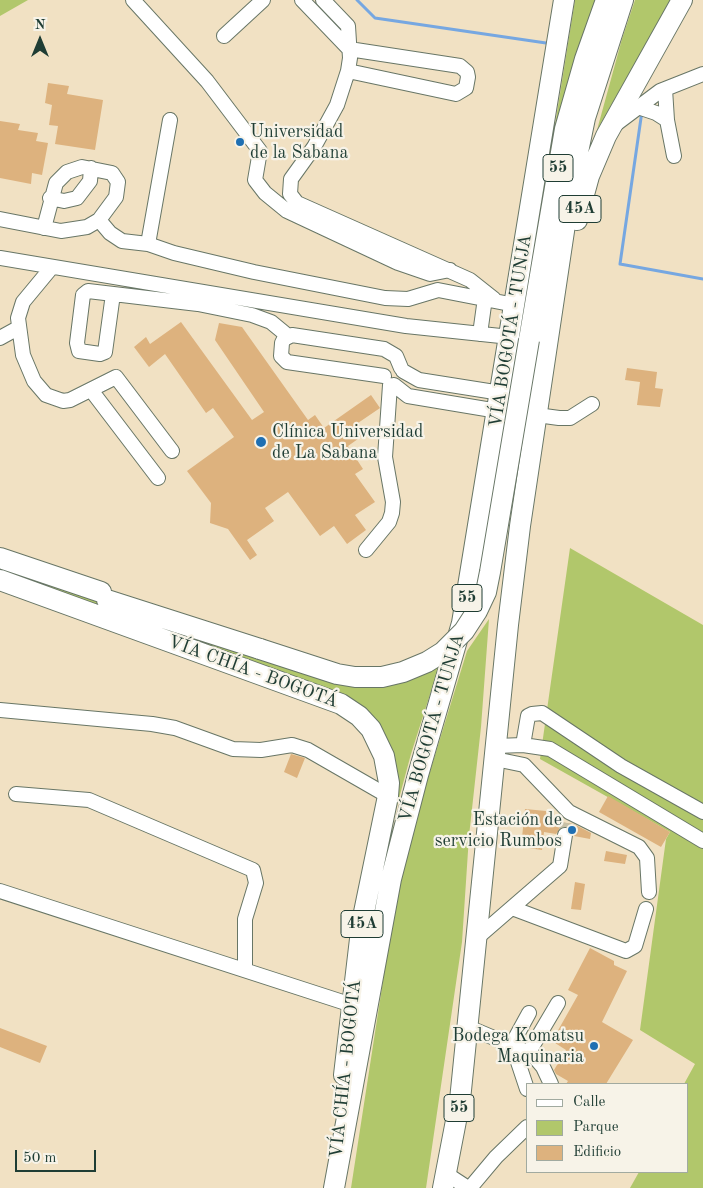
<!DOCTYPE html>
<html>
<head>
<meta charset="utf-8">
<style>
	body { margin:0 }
	#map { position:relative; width:703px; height:1188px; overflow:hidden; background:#f1e1c3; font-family:"Old Standard TT",serif }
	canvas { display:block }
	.legend { position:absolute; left:526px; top:1083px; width:162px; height:90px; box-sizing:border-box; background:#f7f3e8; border:1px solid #a1aaa0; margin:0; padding:6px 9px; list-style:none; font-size:15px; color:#1f3d34 }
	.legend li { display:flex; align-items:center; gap:10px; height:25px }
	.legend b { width:25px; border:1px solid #a1aaa0 }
	.north { position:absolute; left:15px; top:15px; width:50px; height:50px; -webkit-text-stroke:4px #f7f3e8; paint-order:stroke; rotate:0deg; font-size:14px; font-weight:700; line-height:20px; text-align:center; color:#1f3d34 }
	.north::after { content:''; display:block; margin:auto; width:18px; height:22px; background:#1f3d34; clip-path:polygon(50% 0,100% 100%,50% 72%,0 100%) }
	.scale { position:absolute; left:15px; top:1150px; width:81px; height:22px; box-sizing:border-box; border:2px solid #1f3d34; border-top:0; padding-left:6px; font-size:15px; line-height:18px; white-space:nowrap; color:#1f3d34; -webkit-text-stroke:4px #f7f3e8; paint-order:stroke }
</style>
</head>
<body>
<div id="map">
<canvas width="703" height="1188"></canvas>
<ul class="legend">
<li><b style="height:6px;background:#fff"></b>Calle</li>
<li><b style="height:14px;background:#b1c76b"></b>Parque</li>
<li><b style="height:14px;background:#ddb27e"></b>Edificio</li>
</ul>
<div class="north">N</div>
<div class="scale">50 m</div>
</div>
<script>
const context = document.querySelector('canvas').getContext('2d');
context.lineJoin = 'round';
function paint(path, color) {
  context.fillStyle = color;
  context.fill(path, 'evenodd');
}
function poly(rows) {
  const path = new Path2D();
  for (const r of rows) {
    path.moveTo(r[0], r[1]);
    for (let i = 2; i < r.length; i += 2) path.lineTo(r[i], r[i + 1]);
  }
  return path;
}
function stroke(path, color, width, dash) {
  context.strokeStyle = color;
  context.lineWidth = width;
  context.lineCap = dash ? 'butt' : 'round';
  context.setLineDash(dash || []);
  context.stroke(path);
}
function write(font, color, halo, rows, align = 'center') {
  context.font = font + ' "Old Standard TT",serif';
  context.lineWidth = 4.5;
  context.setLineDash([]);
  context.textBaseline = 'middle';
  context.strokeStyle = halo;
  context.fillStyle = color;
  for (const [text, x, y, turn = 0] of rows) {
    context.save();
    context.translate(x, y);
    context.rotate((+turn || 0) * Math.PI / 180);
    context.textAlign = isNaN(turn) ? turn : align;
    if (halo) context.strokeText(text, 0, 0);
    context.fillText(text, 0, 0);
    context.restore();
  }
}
paint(poly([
	[0,0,28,0,0,16],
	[575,0,599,0,543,200],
	[635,0,671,0,597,130,622,39],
	[570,548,703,625,703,1188,630,1188,639,1172,687,1172,687,1084,684,1084,695,1064,640,1030,666,839,670,832,540,759],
	[29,576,335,678,440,663,411,754,384,854,394,755,384,732,368,711,346,697,28,580],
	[489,619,481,727,469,836,462,942,426,1188,351,1188,391,929,412,830,467,651]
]), '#b1c76b');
stroke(poly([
	[357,0,375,18,546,43],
	[642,111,620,264,703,279]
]), '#76a7e1', 3);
paint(poly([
	[48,83,69,86,67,94,103,100,95,150,55,144,58,126,49,125,52,105,45,103],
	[0,121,20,124,18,130,38,133,36,141,48,143,42,175,32,173,31,184,0,178],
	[181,322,252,420,264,412,215,340,219,323,242,327,308,420,315,415,324,428,371,395,380,408,358,423,365,434,348,446,363,469,355,474,375,502,355,515,366,530,347,544,334,526,320,536,288,492,265,508,274,521,247,540,257,555,250,560,228,529,210,523,211,503,187,471,234,437,213,408,206,413,165,354,149,367,134,347,146,337,150,344],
	[627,368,657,372,655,388,663,389,660,407,637,405,640,382,625,380],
	[291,754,305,758,297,778,284,772],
	[608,796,670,832,661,847,599,812],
	[525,809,546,811,546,820,574,824,591,833,590,839,574,836,571,829,562,827,556,834,544,832,542,850,521,847],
	[606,851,627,855,625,864,604,861],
	[575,882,585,884,581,910,571,909],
	[590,948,614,961,614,965,627,971,602,1022,633,1040,606,1084,566,1084,568,1081,556,1074,554,1070,566,1050,552,1041,578,995,568,990],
	[0,1028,47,1046,40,1063,0,1047]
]), '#ddb27e');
stroke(poly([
	[565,835,567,823]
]), '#c7c0a6', 14, [14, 7]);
const minor = poly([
	[133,0,207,81,260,151,255,180,265,193,287,211,398,263,430,274,450,270],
	[302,0,349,49,460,66,467,72,468,77,466,88,456,94,348,71],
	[323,0,348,26,350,58,348,71,337,105,314,147,291,179,290,194,297,203,470,280,494,299],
	[224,36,263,0],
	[665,89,667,120,674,156],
	[638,107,656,113,667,120],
	[616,124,660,91,703,74],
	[50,198,64,201,77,198,90,181,91,168],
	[0,219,61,231,87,227,99,220,110,233,122,241,148,244,174,253,254,272,385,298,408,299,438,290,515,305],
	[44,228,56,183,67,172,82,167,112,173,118,182,116,197,99,220],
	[148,244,170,120],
	[0,258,406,326,510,337],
	[52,267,23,302,18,318,23,355,34,381,46,395,63,401,70,400,116,377,172,451],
	[113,294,105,352,100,354,79,351,77,343,83,295,88,291,198,304,252,315,271,322,288,336],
	[480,334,485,298],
	[0,338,18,328],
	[403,371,419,380,501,393],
	[384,376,287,362,281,356,282,343,284,339,292,335,384,349,396,356,401,368],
	[394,385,408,396,498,411],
	[91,390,158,478],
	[537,415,559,418,570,418,592,404],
	[366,550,389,522,392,513,393,502,385,457,390,385],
	[0,710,152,724,175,728,233,749,261,750,292,745,308,750,388,796],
	[523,745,550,749,703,841],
	[496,746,523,745,528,716,532,714,542,713,621,766,703,812],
	[495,759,524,765,569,812,639,847,647,858,649,892],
	[16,794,89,800,253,870,256,883,245,919,245,970],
	[0,891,352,1005],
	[512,908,626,951,635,946,646,909],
	[478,937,560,866,565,835],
	[468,1027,532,1054,543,1067,551,1084],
	[529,1052,558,1003],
	[527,1089,512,1044,529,1013],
	[445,1173,468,1188],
	[470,1188,496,1157,527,1127]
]);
const highway = poly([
	[577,220,589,176,606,136,682,0],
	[529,340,565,129,585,59,606,0],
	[0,558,101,592],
	[0,580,341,704,359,716,371,729,384,756,389,783,388,796,362,922,344,1075],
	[107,600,260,649],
	[334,1188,391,879,418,775,462,623,564,0],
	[443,1188,460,1100,508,625,520,526,570,191,585,118,623,0]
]);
stroke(minor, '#687666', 16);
stroke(highway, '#687666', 22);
stroke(minor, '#fff', 14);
stroke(highway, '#fff', 20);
const highwayBridge = poly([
	[260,649,337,674,355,677,382,677,403,672,427,662,443,652,464,631,477,611,486,592,490,572,529,340]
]);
stroke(highwayBridge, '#687666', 22, []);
stroke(highwayBridge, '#fff', 20);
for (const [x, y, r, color] of [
	[240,142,5,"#1f6fb2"],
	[261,442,6,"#1f6fb2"],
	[572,830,5,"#1f6fb2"],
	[594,1046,5,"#1f6fb2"]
]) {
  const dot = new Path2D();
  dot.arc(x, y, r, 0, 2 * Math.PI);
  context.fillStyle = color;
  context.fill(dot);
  stroke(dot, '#f7f3e8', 2);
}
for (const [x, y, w] of [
	[558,168,30],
	[580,209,42],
	[467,598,30],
	[362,924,42],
	[459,1108,30]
]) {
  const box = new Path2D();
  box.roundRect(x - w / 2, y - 13.5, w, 27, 4);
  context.fillStyle = '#f7f3e8';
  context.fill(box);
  stroke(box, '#1f3d34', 1);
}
write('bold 16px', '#1f3d34', null, [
	["55",558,168],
	["45A",580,209],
	["55",467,598],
	["45A",362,924],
	["55",459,1108]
]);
write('18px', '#1f3d34', '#f7f3e8', [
	["Universidad",250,132],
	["de la Sabana",250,153],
	["Clínica Universidad",272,432],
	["de La Sabana",272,453],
	["Estación de",562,820,"right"],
	["servicio Rumbos",562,841,"right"],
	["Bodega Komatsu",584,1036,"right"],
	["Maquinaria",584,1057,"right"]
], 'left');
write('18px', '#1f3d34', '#f7f3e8', [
	["VÍA BOGOTÁ - TUNJA",511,331,-81],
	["VÍA CHÍA - BOGOTÁ",253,672,20],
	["VÍA BOGOTÁ - TUNJA",432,728,-74],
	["VÍA CHÍA - BOGOTÁ",346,1069,-84]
]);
</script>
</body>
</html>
